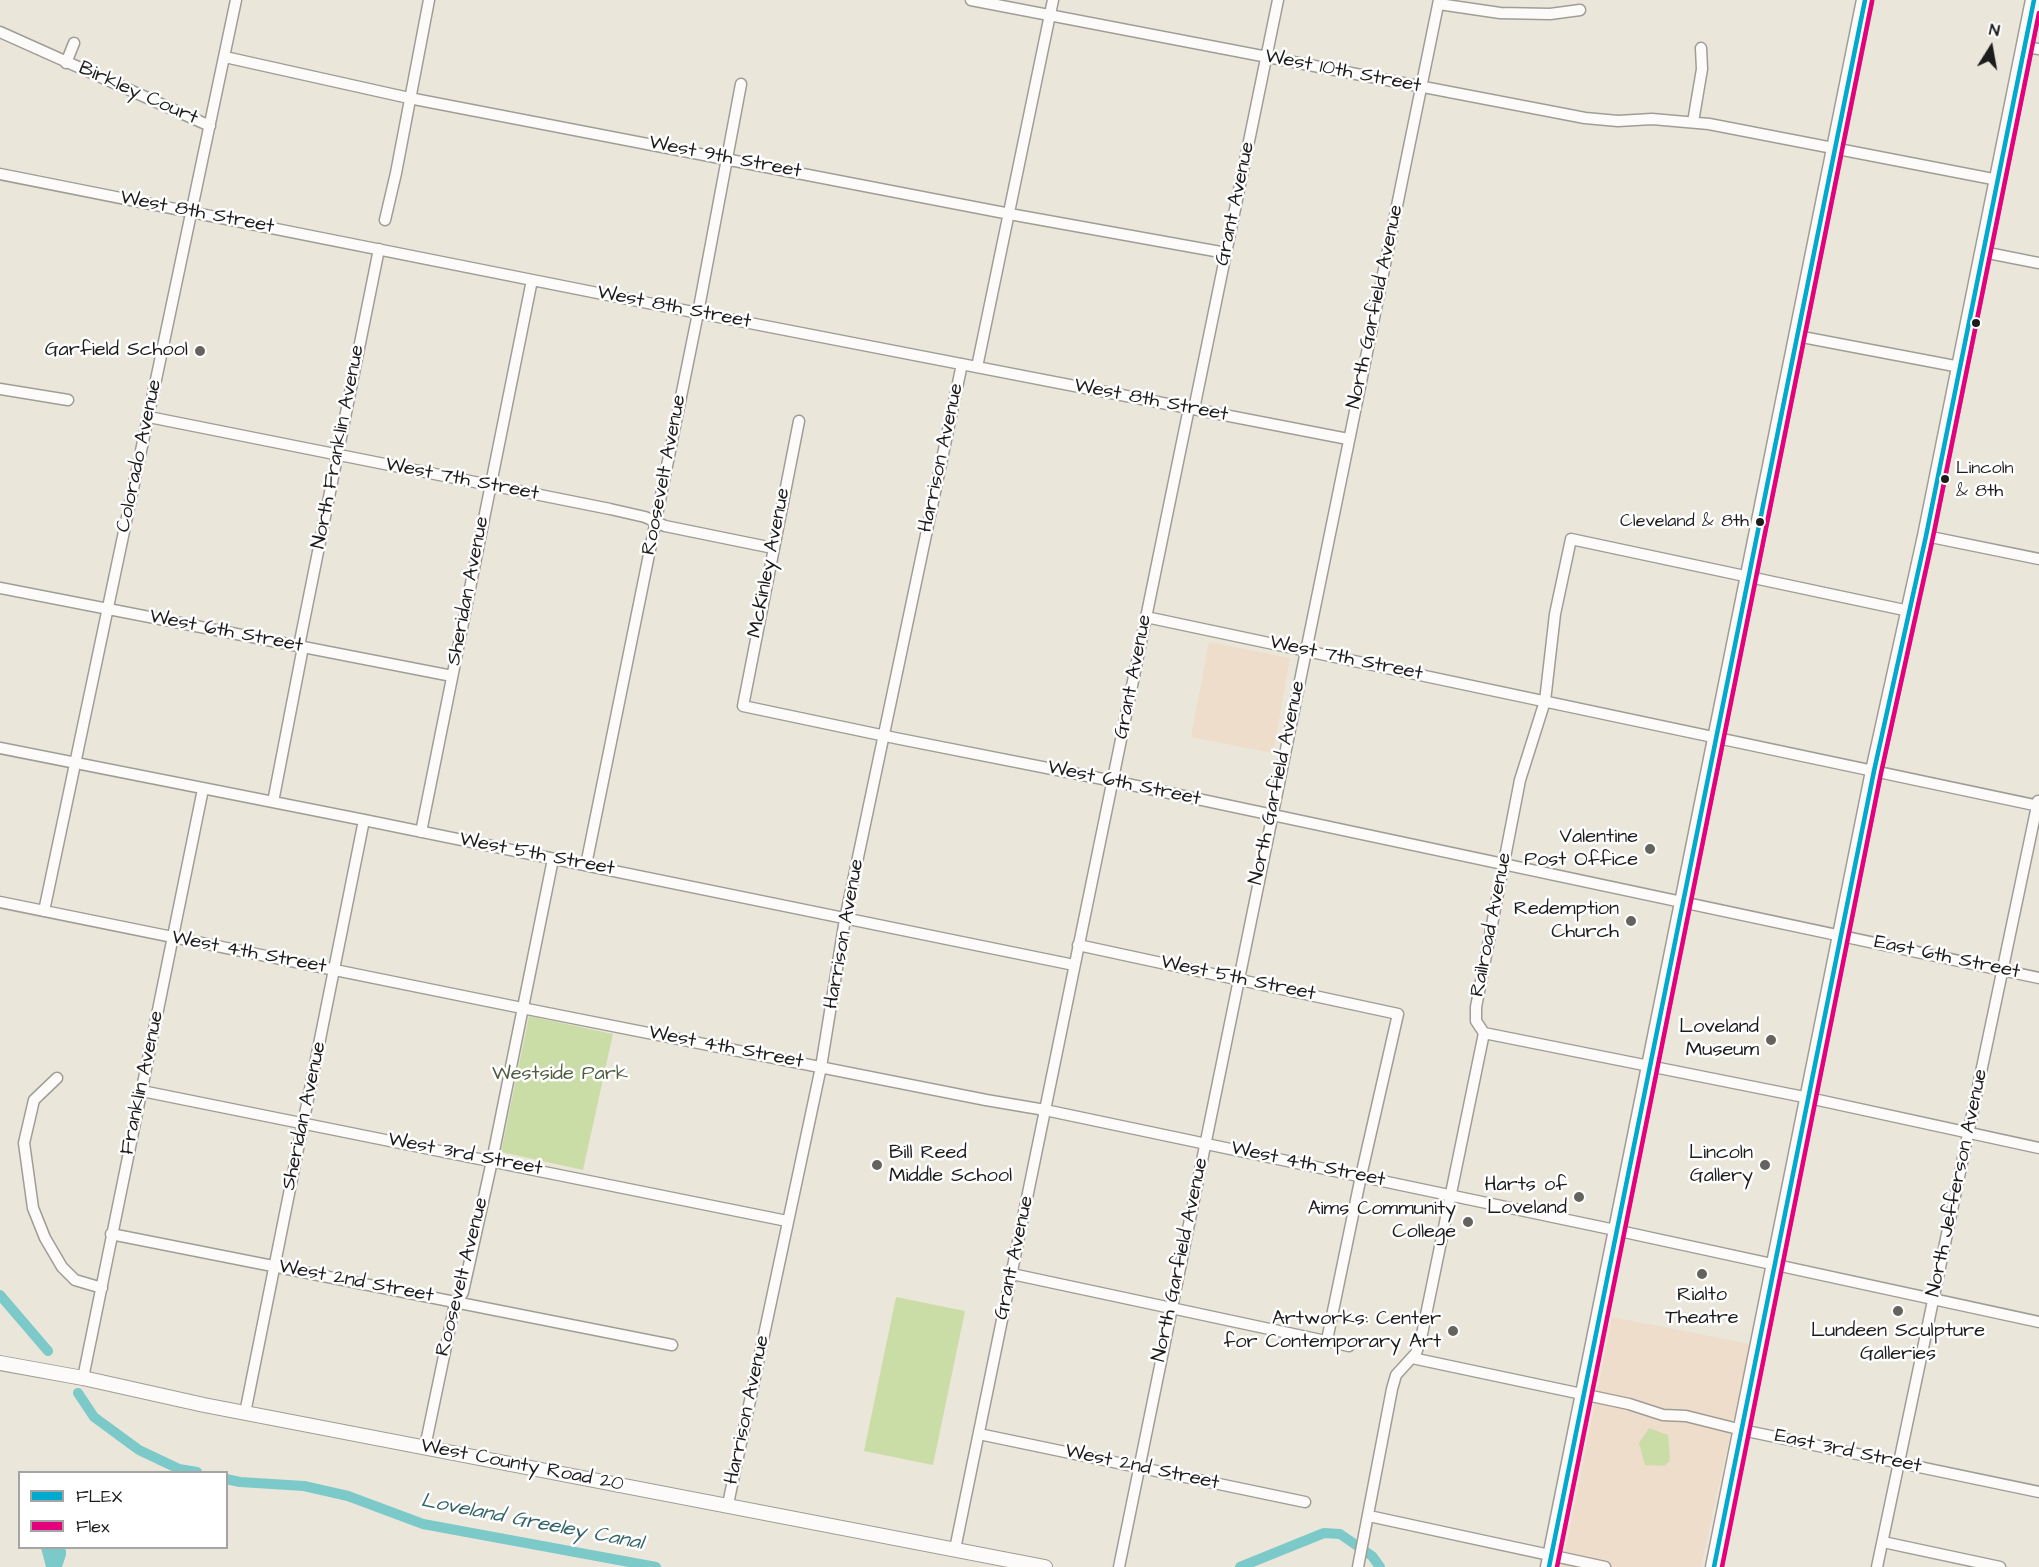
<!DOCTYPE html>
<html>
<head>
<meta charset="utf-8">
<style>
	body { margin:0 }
	#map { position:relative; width:2039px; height:1567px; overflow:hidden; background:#ebe6da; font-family:"Architects Daughter",sans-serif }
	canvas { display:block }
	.legend { position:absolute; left:18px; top:1471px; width:210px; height:78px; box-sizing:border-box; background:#fff; border:2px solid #a4a4a4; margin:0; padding:8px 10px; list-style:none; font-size:18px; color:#1c1c1c }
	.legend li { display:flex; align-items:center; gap:12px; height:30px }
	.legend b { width:30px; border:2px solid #a4a4a4 }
	.north { position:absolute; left:1961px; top:18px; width:60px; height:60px; -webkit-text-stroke:4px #fff; paint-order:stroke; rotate:11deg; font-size:16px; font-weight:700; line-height:24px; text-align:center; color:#1c1c1c }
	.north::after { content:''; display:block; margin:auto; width:21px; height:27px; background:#1c1c1c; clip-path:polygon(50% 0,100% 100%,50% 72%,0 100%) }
</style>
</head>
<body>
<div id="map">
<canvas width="2039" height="1567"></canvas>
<ul class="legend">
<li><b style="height:8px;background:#00a9ce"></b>FLEX</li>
<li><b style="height:8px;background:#e5007d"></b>Flex</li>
</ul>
<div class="north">N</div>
</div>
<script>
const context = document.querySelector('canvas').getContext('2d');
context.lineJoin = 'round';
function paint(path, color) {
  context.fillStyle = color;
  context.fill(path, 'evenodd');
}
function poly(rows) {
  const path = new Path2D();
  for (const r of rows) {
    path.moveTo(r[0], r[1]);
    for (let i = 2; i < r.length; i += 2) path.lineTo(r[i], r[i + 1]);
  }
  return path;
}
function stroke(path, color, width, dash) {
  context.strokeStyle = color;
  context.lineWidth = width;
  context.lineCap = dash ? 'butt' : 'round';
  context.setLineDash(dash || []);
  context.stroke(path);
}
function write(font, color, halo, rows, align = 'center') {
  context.font = font + ' "Architects Daughter",sans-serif';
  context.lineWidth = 5;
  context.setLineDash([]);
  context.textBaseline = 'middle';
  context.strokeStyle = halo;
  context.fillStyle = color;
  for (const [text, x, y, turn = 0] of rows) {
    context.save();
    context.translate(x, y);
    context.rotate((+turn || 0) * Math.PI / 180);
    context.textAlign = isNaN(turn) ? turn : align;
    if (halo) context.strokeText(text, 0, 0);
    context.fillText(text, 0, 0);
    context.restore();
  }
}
paint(poly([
	[1209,642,1290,658,1273,753,1191,737],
	[1612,1317,1750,1344,1701,1567,1562,1567]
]), '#eeddca');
paint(poly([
	[529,1016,613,1034,583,1170,501,1152],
	[896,1297,965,1311,933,1465,864,1451],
	[1649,1428,1668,1435,1670,1458,1669,1462,1664,1466,1645,1465,1639,1443]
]), '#cbdda7');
paint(poly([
	[41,1548,63,1548,66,1550,66,1555,62,1567,46,1567]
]), '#7cc9c9');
stroke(poly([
	[0,1295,48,1351],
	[78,1393,94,1417,139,1450,179,1469,197,1472],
	[226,1479,240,1482,304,1486,348,1496,423,1524,656,1567],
	[1240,1567,1324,1533,1340,1534,1372,1556,1380,1567]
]), '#7cc9c9', 10);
const minor = poly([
	[971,0,1585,118,1618,121,1652,119,1709,124,1998,180],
	[1439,4,1500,13,1550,14,1580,10],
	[0,32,210,126],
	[2025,47,2039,49],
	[225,57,409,98,1015,215,1226,253],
	[66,63,74,43],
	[1693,122,1702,69,1701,48],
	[0,174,698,313,1348,439],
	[385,220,396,173,429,0],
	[1983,252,2039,263],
	[1797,336,1960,367],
	[977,367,1053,0],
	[0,389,68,400],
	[1194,409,1278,0],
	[149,417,610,509,645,517,665,526,773,548],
	[799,421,743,706,895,738,1113,781,2039,978],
	[1926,536,2039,559],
	[0,588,452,676],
	[1146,617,2039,806],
	[299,646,379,249],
	[0,748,364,820,1074,965],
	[273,802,303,647],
	[421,832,532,280],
	[586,865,698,313,741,84],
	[0,902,522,1008,986,1100,1045,1110,1615,1230,2039,1322],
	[44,911,236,0],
	[1078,945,1398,1014,1361,1176,1327,1340],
	[1484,1033,1809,1098,2039,1148],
	[57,1078,34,1100,24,1143,33,1208,45,1238,62,1267,75,1280,102,1288],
	[142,1091,787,1221],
	[111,1234,672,1345],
	[1012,1274,1349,1346],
	[1412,1358,1629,1404,1663,1415,1686,1416,1742,1430,2039,1492],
	[83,1378,203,789],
	[245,1413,364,820],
	[979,1434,1305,1502],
	[425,1447,454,1308,463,1292,492,1161,553,859],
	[728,1504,821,1067,845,919,962,364],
	[1369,1516,1605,1567],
	[1883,1542,2000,1567],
	[955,1549,1189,408],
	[1119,1567,1439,0],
	[1358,1567,1392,1389,1396,1375,1416,1353,1421,1339,1484,1033,1476,1021,1476,1007,1520,780,1545,701,1555,614,1571,539,1909,611],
	[1877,1567,2038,801]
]);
const secondary = poly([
	[0,1363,83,1378,204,1405,1045,1567]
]);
const trunk = poly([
	[1549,1567,1865,0],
	[1714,1567,1874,771,1926,536,2034,0]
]);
stroke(minor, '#a09d97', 13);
stroke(secondary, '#a09d97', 16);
stroke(trunk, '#a09d97', 19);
stroke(minor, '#fcfbf9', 10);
stroke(secondary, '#fcfbf9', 14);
stroke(trunk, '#fcfbf9', 16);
stroke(poly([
	[1549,1567,1865,0],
	[1714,1567,1874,771,1926,536,2034,0]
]), '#00a9ce', 4.5);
stroke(poly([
	[1557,1567,1872,1],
	[1722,1567,1881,773,1933,537,2039,13]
]), '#e5007d', 4.5);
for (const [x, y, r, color] of [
	[1976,323,5,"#1c1c1c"],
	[200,351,6,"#64635e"],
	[1945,479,5,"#1c1c1c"],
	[1760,522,5,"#1c1c1c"],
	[1650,849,6,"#64635e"],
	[1631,921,6,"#64635e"],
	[1771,1040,6,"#64635e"],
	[877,1165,6,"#64635e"],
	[1765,1165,6,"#64635e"],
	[1579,1197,6,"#64635e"],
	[1468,1222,6,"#64635e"],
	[1702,1274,6,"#64635e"],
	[1898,1311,6,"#64635e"],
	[1453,1331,6,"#64635e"]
]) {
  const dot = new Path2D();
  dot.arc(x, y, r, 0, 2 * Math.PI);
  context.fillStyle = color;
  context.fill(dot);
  stroke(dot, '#fff', 2);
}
write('18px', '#1c1c1c', '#fff', [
	["Lincoln",1956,469],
	["& 8th",1956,492],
	["Cleveland & 8th",1749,522,"right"]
], 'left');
write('20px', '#1c1c1c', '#fff', [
	["West 10th Street",1343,72,11],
	["Birkley Court",138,94,24],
	["West 9th Street",725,158,11],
	["Grant Avenue",1236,204,-78],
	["West 8th Street",197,213,11],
	["North Garfield Avenue",1376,307,-78],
	["West 8th Street",674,308,11],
	["West 8th Street",1151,401,11],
	["North Franklin Avenue",339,447,-79],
	["Colorado Avenue",140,456,-78],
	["Harrison Avenue",942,458,-78],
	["Roosevelt Avenue",665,475,-79],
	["West 7th Street",462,480,11],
	["McKinley Avenue",770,563,-79],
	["Sheridan Avenue",469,591,-79],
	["West 6th Street",226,632,11],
	["West 7th Street",1346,659,12],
	["Grant Avenue",1134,677,-79],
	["North Garfield Avenue",1278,783,-78],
	["West 6th Street",1124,784,12],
	["West 5th Street",537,855,11],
	["Railroad Avenue",1492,925,-79],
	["Harrison Avenue",845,934,-80],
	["West 4th Street",249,953,11],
	["East 6th Street",1947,958,12],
	["West 5th Street",1238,979,12],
	["West 4th Street",726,1048,11],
	["Franklin Avenue",143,1083,-78],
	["Sheridan Avenue",305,1116,-78],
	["West 3rd Street",465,1155,11],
	["West 4th Street",1308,1165,12],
	["North Jefferson Avenue",1958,1183,-78],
	["Grant Avenue",1015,1258,-78],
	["North Garfield Avenue",1181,1260,-78],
	["Roosevelt Avenue",463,1277,-76],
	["West 2nd Street",356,1282,11],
	["Harrison Avenue",748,1410,-78],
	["East 3rd Street",1848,1452,12],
	["West County Road 20",522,1466,11],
	["West 2nd Street",1142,1468,12]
]);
write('20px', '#1c1c1c', '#fff', [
	["Garfield School",188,351],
	["Valentine",1638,838],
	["Post Office",1638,861],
	["Redemption",1619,910],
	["Church",1619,933],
	["Loveland",1759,1028],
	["Museum",1759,1051],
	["Bill Reed",889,1154,"left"],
	["Middle School",889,1177,"left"],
	["Lincoln",1753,1154],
	["Gallery",1753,1177],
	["Harts of",1567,1186],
	["Loveland",1567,1209],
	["Aims Community",1456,1210],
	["College",1456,1233],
	["Rialto",1702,1296,"center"],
	["Theatre",1702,1319,"center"],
	["Artworks: Center",1441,1320],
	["for Contemporary Art",1441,1343],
	["Lundeen Sculpture",1898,1332,"center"],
	["Galleries",1898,1355,"center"]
], 'right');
write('20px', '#505d3e', '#fff', [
	["Westside Park",560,1075]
]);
write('italic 21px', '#326467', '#fff', [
	["Loveland Greeley Canal",532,1523,11]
]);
</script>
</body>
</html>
